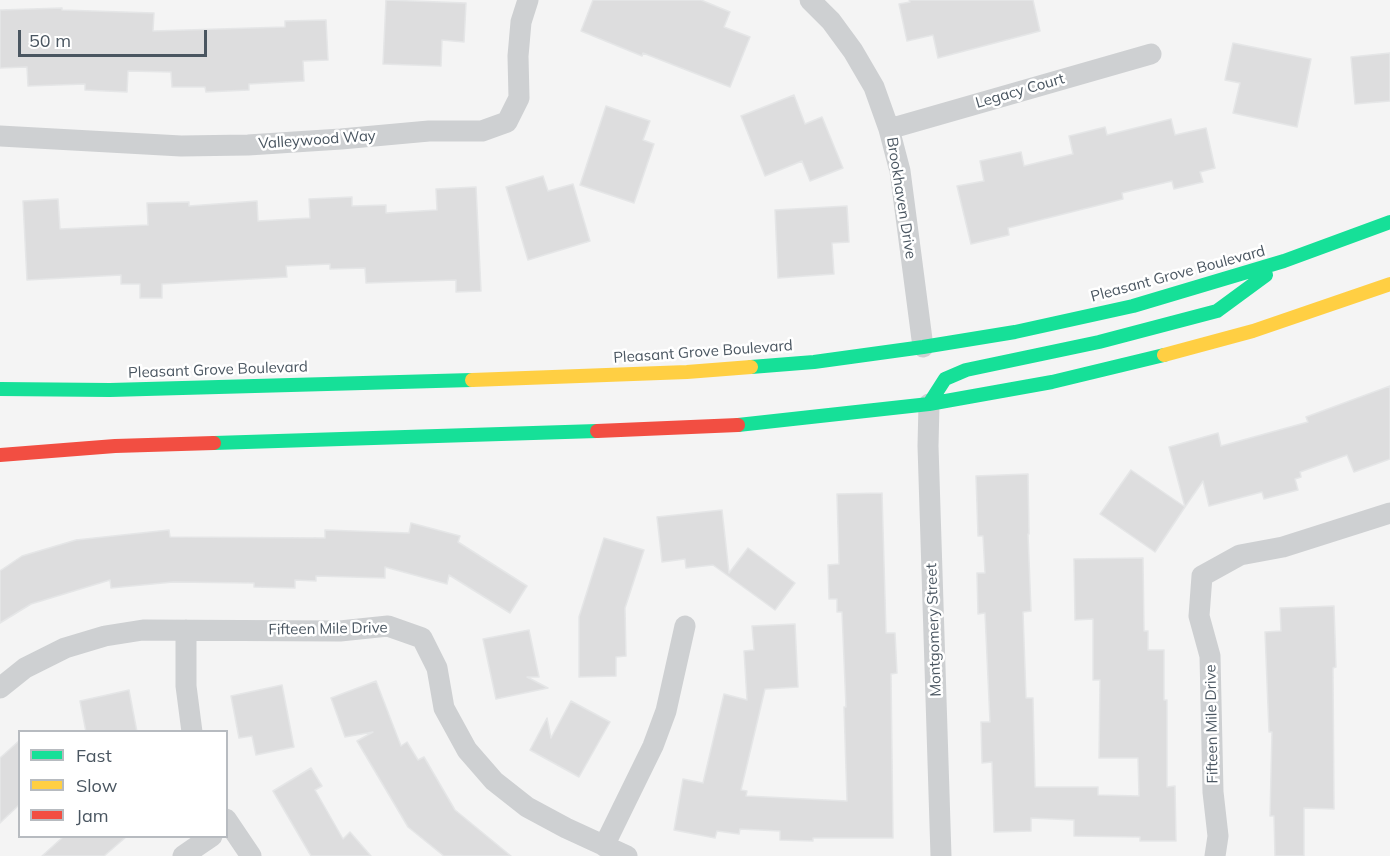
<!DOCTYPE html>
<html>
<head>
<meta charset="utf-8">
<style>
	body { margin:0 }
	#map { position:relative; width:1390px; height:856px; overflow:hidden; background:#f4f4f4; font-family:Mulish,sans-serif }
	canvas { display:block }
	.legend { position:absolute; left:18px; top:730px; width:210px; height:108px; box-sizing:border-box; background:#fff; border:2px solid #b7bbc0; margin:0; padding:8px 10px; list-style:none; font-size:18px; color:#4a5661 }
	.legend li { display:flex; align-items:center; gap:12px; height:30px }
	.legend b { width:30px; border:2px solid #b7bbc0 }
	.scale { position:absolute; left:18px; top:30px; width:189px; height:27px; box-sizing:border-box; border:3px solid #4a5661; border-top:0; padding-left:8px; font-size:18px; line-height:21px; white-space:nowrap; color:#4a5661; -webkit-text-stroke:4px #fff; paint-order:stroke }
</style>
</head>
<body>
<div id="map">
<canvas width="1390" height="856"></canvas>
<ul class="legend">
<li><b style="height:8px;background:#16e098"></b>Fast</li>
<li><b style="height:8px;background:#ffcf43"></b>Slow</li>
<li><b style="height:8px;background:#f24e42"></b>Jam</li>
</ul>
<div class="scale">50 m</div>
</div>
<script>
const context = document.querySelector('canvas').getContext('2d');
context.lineJoin = 'round';
function paint(path, color) {
  context.fillStyle = color;
  context.fill(path, 'evenodd');
}
function poly(rows) {
  const path = new Path2D();
  for (const r of rows) {
    path.moveTo(r[0], r[1]);
    for (let i = 2; i < r.length; i += 2) path.lineTo(r[i], r[i + 1]);
  }
  return path;
}
function stroke(path, color, width, dash) {
  context.strokeStyle = color;
  context.lineWidth = width;
  context.lineCap = dash ? 'butt' : 'round';
  context.setLineDash(dash || []);
  context.stroke(path);
}
function write(font, color, halo, rows, align = 'center') {
  context.font = font + ' Mulish,sans-serif';
  context.lineWidth = 5;
  context.setLineDash([]);
  context.textBaseline = 'middle';
  context.strokeStyle = halo;
  context.fillStyle = color;
  for (const [text, x, y, turn = 0] of rows) {
    context.save();
    context.translate(x, y);
    context.rotate((+turn || 0) * Math.PI / 180);
    context.textAlign = isNaN(turn) ? turn : align;
    if (halo) context.strokeText(text, 0, 0);
    context.fillText(text, 0, 0);
    context.restore();
  }
}
const building = poly([
	[386,0,466,3,464,42,442,40,441,66,383,64,386,0],
	[593,0,701,0,730,12,724,27,750,37,730,87,643,53,642,56,581,31,593,0],
	[909,0,1033,0,1040,31,938,58,933,35,907,41,899,4,910,2,909,0],
	[62,8,62,10,154,13,153,31,285,27,285,21,326,20,328,60,303,61,304,81,249,84,249,90,206,92,205,87,172,87,171,72,128,71,127,92,85,90,85,84,28,86,27,67,0,68,0,10,62,8],
	[1233,43,1311,59,1297,127,1233,113,1240,83,1225,80,1233,43],
	[1390,53,1390,101,1355,104,1351,57,1390,53],
	[794,95,805,124,822,117,843,168,810,181,802,161,765,176,741,116,794,95],
	[606,106,650,121,643,140,654,144,634,203,580,185,606,106],
	[1171,119,1175,135,1206,128,1215,168,1200,172,1203,182,1174,189,1172,181,1122,193,1123,199,1008,228,1009,235,971,244,957,186,984,181,980,161,1021,152,1024,166,1073,154,1069,136,1105,127,1107,135,1171,119],
	[543,176,548,191,573,184,590,241,528,260,506,187,543,176],
	[476,187,481,291,456,292,456,280,366,283,365,268,330,269,330,264,286,266,287,277,162,284,162,298,140,298,140,284,121,284,121,275,27,280,23,201,58,199,60,229,148,225,147,203,189,202,189,206,257,201,258,221,310,218,309,199,352,197,352,206,386,205,386,213,437,210,436,189,476,187],
	[847,206,849,242,832,243,834,274,778,278,775,210,847,206],
	[1390,386,1390,459,1354,472,1347,455,1300,472,1301,477,1295,479,1298,490,1264,499,1262,492,1209,506,1203,481,1185,507,1169,447,1218,433,1221,446,1308,422,1306,417,1390,386],
	[1131,470,1185,507,1155,552,1100,514,1131,470],
	[1028,474,1029,534,1028,534,1031,611,1023,612,1026,698,1033,698,1035,787,1098,787,1098,795,1139,796,1138,758,1099,758,1100,680,1093,680,1093,619,1075,620,1074,559,1143,558,1144,631,1148,631,1148,650,1164,650,1164,700,1167,700,1167,787,1175,786,1176,841,1140,841,1140,837,1074,836,1074,820,1031,818,1031,831,994,832,992,762,982,763,981,722,990,722,985,613,978,614,977,573,985,573,983,536,978,536,976,476,1028,474],
	[882,493,886,633,895,633,897,673,891,674,893,838,813,838,813,841,780,840,780,831,740,829,739,834,717,831,715,838,674,830,683,779,703,783,724,694,747,700,744,651,754,650,752,626,795,624,798,687,765,689,741,790,747,791,746,796,847,801,844,707,846,707,842,612,837,612,837,599,829,599,828,565,839,564,837,494,882,493],
	[722,510,729,573,748,548,795,583,775,610,713,565,686,568,685,559,662,562,657,517,722,510],
	[411,523,460,536,458,542,527,586,510,613,449,575,447,584,385,567,385,578,316,576,316,581,295,580,295,588,254,587,254,583,173,582,111,588,110,580,31,604,0,623,0,571,22,556,76,540,169,530,170,537,325,538,325,530,409,533,411,523],
	[604,538,644,550,625,608,626,656,616,657,616,676,579,677,579,617,604,538],
	[1334,606,1336,667,1333,668,1334,809,1304,808,1304,856,1275,856,1274,816,1270,816,1272,732,1269,732,1265,632,1281,631,1280,608,1334,606],
	[529,630,539,677,527,677,548,688,496,699,483,639,529,630],
	[376,681,401,746,407,742,418,760,424,757,455,810,511,856,444,856,408,827,357,741,373,732,345,737,331,698,376,681],
	[282,685,294,747,256,755,252,736,239,738,231,696,282,685],
	[129,690,137,732,86,732,80,701,129,690],
	[571,701,610,722,579,777,530,750,547,718,551,738,571,701],
	[20,740,20,804,0,823,0,758,20,740],
	[311,768,322,786,315,790,343,839,350,832,371,856,311,856,273,791,311,768],
	[63,837,126,837,104,856,42,856,63,837]
]);
paint(building, '#ddddde');
stroke(building, '#e5e6e7', 1.5);
stroke(poly([
	[810,0,831,21,853,51,874,87,889,129,900,171,923,347],
	[889,129,1151,54],
	[0,136,181,146,248,145,341,139,429,131,482,131,507,122,519,98,518,56,521,22,528,0],
	[929,404,928,446,941,856],
	[186,630,186,686,192,732],
	[0,688,25,668,65,648,105,636,143,630,340,631,388,626,422,638,437,668,444,708,467,750,494,781,527,807,566,828,627,856],
	[226,819,251,856],
	[604,846,653,746,666,711,685,626],
	[183,856,212,836],
	[1215,856,1218,836,1213,792,1210,656,1199,616,1202,576,1240,555,1283,547,1390,513]
]), '#ced0d2', 21);
stroke(poly([
	[751,367,814,362,923,347,1015,332,1133,306,1284,261,1390,222],
	[0,389,110,390,472,380],
	[929,404,945,379,966,370,1099,342,1217,311,1266,275],
	[738,425,929,404,1052,382,1164,355],
	[214,443,597,431]
]), '#16e098', 14);
stroke(poly([
	[1164,355,1253,331,1390,284],
	[472,380,687,372,751,367]
]), '#ffcf43', 14);
stroke(poly([
	[597,431,738,425],
	[0,455,115,446,214,443]
]), '#f24e42', 14);
write('15px', '#4a5661', '#fff', [
	["Legacy Court",1020,91,-16],
	["Valleywood Way",317,140,-4],
	["Brookhaven Drive",901,198,81],
	["Pleasant Grove Boulevard",1178,274,-15],
	["Pleasant Grove Boulevard",703,352,-4],
	["Pleasant Grove Boulevard",218,370,-2],
	["Fifteen Mile Drive",328,629,-1],
	["Montgomery Street",934,630,-92],
	["Fifteen Mile Drive",1212,724,-91]
]);
</script>
</body>
</html>
